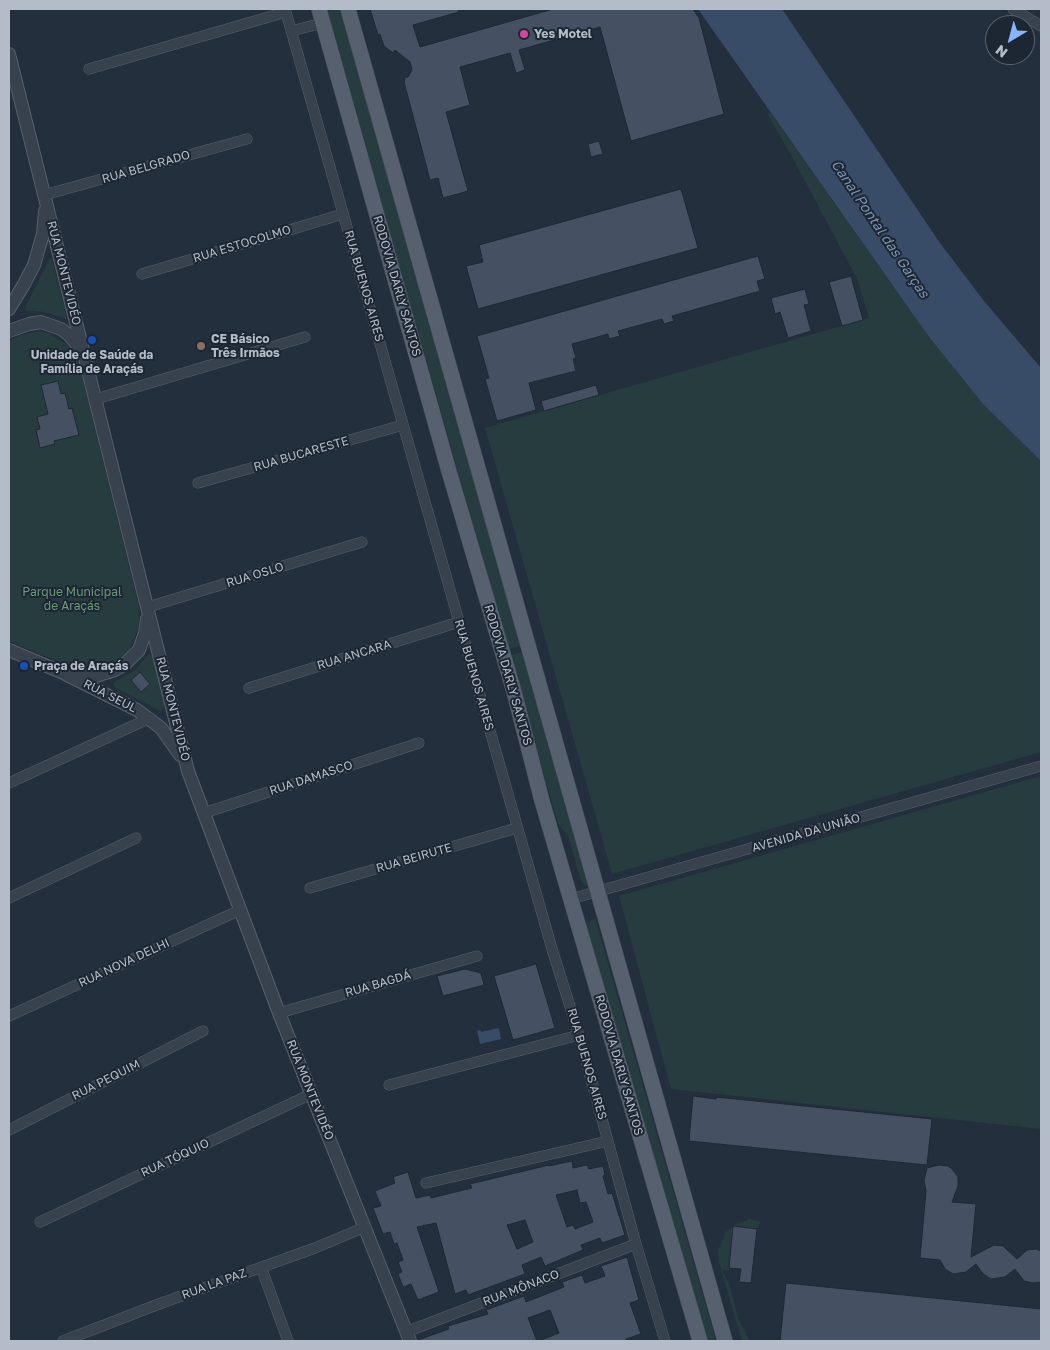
<!DOCTYPE html>
<html>
<head>
<meta charset="utf-8">
<style>
	body { margin:0 }
	#map { position:relative; width:1050px; height:1350px; overflow:hidden; background:#242f3e; font-family:"Golos Text",sans-serif }
	canvas { display:block }
	.frame { position:absolute; inset:0; border:10px solid #b4bcc9; pointer-events:none }
	.north { position:absolute; left:985px; top:15px; width:50px; height:50px; box-sizing:border-box; background:#1d2633; border:1px solid #59626f; border-radius:50%; rotate:217deg; font-size:14px; font-weight:700; line-height:20px; text-align:center; color:#b4bcc9 }
	.north::after { content:''; display:block; margin:auto; width:18px; height:22px; background:#8ab4f8; clip-path:polygon(50% 0,100% 100%,50% 72%,0 100%) }
</style>
</head>
<body>
<div id="map">
<canvas width="1050" height="1350"></canvas>
<div class="frame"></div>
<div class="north">N</div>
</div>
<script>
const context = document.querySelector('canvas').getContext('2d');
context.lineJoin = 'round';
function paint(path, color) {
  context.fillStyle = color;
  context.fill(path, 'evenodd');
}
function poly(rows) {
  const path = new Path2D();
  for (const r of rows) {
    path.moveTo(r[0], r[1]);
    for (let i = 2; i < r.length; i += 2) path.lineTo(r[i], r[i + 1]);
  }
  return path;
}
function stroke(path, color, width, dash) {
  context.strokeStyle = color;
  context.lineWidth = width;
  context.lineCap = dash ? 'butt' : 'round';
  context.setLineDash(dash || []);
  context.stroke(path);
}
function write(font, color, halo, rows, align = 'center') {
  context.font = font + ' "Golos Text",sans-serif';
  context.lineWidth = 4;
  context.setLineDash([]);
  context.textBaseline = 'middle';
  context.strokeStyle = halo;
  context.fillStyle = color;
  for (const [text, x, y, turn = 0] of rows) {
    context.save();
    context.translate(x, y);
    context.rotate((+turn || 0) * Math.PI / 180);
    context.textAlign = isNaN(turn) ? turn : align;
    if (halo) context.strokeText(text, 0, 0);
    context.fillText(text, 0, 0);
    context.restore();
  }
}
paint(poly([
	[327,9,341,9,521,646,508,649],
	[770,112,929,337,983,404,1041,461,1041,752,612,874,485,428,869,318,856,275,855,275,790,153,767,114],
	[51,256,67,317,66,319,45,312,24,310],
	[40,331,49,333,63,342,70,348,79,364,138,603,139,622,137,631,131,646,127,653,120,658,112,662,95,668,74,667,64,664,9,641,9,341,21,335],
	[523,652,589,886,585,886,581,881,568,836,558,824,510,655],
	[149,654,153,656,165,705,162,710,160,711,116,688,113,684,116,681,134,671],
	[1041,776,1041,1129,671,1089,619,896],
	[595,918,716,1341,704,1341,585,925],
	[748,1218,761,1222,757,1229,733,1227,729,1270,722,1270,730,1286,738,1318,750,1341,742,1341,719,1263,718,1250,726,1232,736,1224,748,1220]
]), '#263c3f');
paint(poly([
	[698,9,782,9,940,243,984,301,1041,368,1041,461,983,404,929,337],
	[499,1028,501,1039,480,1044,477,1031,480,1030,481,1032]
]), '#394c67');
const building = poly([
	[370,9,458,9,459,12,413,25,420,47,553,9,693,9,699,18,724,114,631,141,600,27,519,50,525,70,516,73,510,53,460,67,470,105,446,112,468,191,443,198,438,178,430,180,404,82,405,78,408,77,412,70,410,62,395,50,393,53,384,46,380,34,378,35,370,9],
	[599,141,603,154,591,157,588,144,599,141],
	[681,189,698,248,478,309,466,266,483,262,479,245,681,189],
	[758,256,765,279,757,281,760,291,672,316,674,321,664,324,662,319,618,331,620,336,609,339,608,334,572,344,576,358,573,359,576,371,529,383,536,410,497,421,485,379,489,378,477,336,758,256],
	[851,276,863,320,842,326,829,282,851,276],
	[805,289,809,304,804,305,811,331,788,338,780,312,775,314,771,298,805,289],
	[58,381,61,394,65,393,69,409,72,408,79,435,54,441,55,444,40,448,36,430,40,429,37,417,48,414,41,385,58,381],
	[596,385,599,395,544,411,541,401,596,385],
	[140,672,150,684,141,692,131,680,140,672],
	[536,964,555,1028,513,1040,494,976,536,964],
	[465,969,481,973,484,985,443,996,437,976,465,969],
	[693,1096,716,1099,716,1097,932,1119,927,1165,689,1141,693,1096],
	[572,1161,573,1168,587,1165,589,1169,603,1166,605,1175,603,1176,608,1194,612,1193,625,1235,602,1243,600,1238,581,1245,583,1250,545,1266,541,1257,522,1265,525,1274,468,1295,466,1290,455,1294,436,1223,417,1227,439,1292,418,1300,411,1284,403,1287,398,1274,402,1272,398,1262,403,1260,397,1243,394,1244,390,1232,383,1234,373,1208,381,1206,375,1191,395,1183,393,1177,408,1172,416,1198,430,1195,431,1198,472,1188,470,1184,549,1165,549,1166,572,1161],
	[577,1190,580,1203,586,1202,593,1222,575,1229,573,1225,567,1227,556,1195,577,1190],
	[525,1220,533,1242,517,1249,507,1225,525,1220],
	[939,1165,948,1166,952,1169,958,1177,958,1186,952,1202,976,1204,971,1257,994,1245,1003,1246,1017,1259,1027,1250,1036,1249,1041,1251,1041,1282,1033,1283,1024,1281,1015,1269,1005,1277,991,1279,983,1274,976,1264,966,1272,953,1274,945,1269,940,1260,920,1258,926,1191,924,1181,927,1168,939,1165],
	[733,1226,757,1229,751,1283,739,1282,741,1269,729,1268,733,1226],
	[627,1257,639,1300,630,1303,641,1334,626,1339,627,1341,541,1341,541,1340,559,1333,550,1310,528,1318,537,1341,418,1341,418,1340,449,1329,448,1326,488,1314,486,1310,524,1296,526,1302,564,1287,562,1282,582,1275,585,1283,605,1276,601,1266,627,1257],
	[786,1283,1041,1309,1041,1341,780,1341,786,1283]
]);
paint(building, '#455162');
stroke(building, '#1f2835', 1);
const minor = poly([
	[285,9,552,949,579,1035,636,1244,665,1341],
	[1013,9,1041,26],
	[291,31,323,23],
	[89,69,286,12],
	[44,195,247,139],
	[142,274,343,214],
	[96,399,305,337],
	[198,483,403,425],
	[148,607,362,542],
	[249,688,459,622],
	[9,783,150,718],
	[204,813,419,743],
	[310,888,517,828],
	[9,898,136,838],
	[571,899,1041,766],
	[279,1013,477,956],
	[9,1016,240,910],
	[389,1085,579,1035],
	[9,1130,203,1031],
	[426,1183,608,1141],
	[40,1222,311,1094],
	[261,1267,288,1341],
	[406,1332,636,1244],
	[63,1341,159,1304,315,1248,365,1227]
]);
const tertiary = poly([
	[9,54,188,771,279,1013,410,1341],
	[9,309,23,286,34,265,43,234,45,211],
	[9,331,29,324,41,322,61,329,69,335,81,350],
	[9,650,61,672,137,710,161,728,180,755],
	[73,675,96,676,115,670,124,665,139,650,145,633,147,619]
]);
const primary = poly([
	[319,9,448,468,513,688,542,801,700,1341],
	[348,9,725,1341]
]);
stroke(minor, '#565f6c', 11);
stroke(tertiary, '#565f6c', 14);
stroke(primary, '#414a57', 16);
stroke(minor, '#38414e', 10);
stroke(tertiary, '#38414e', 12);
stroke(primary, '#56606e', 15);
for (const [x, y, r, color] of [
	[524,34,5,"#d1479c"],
	[92,340,5,"#1a4fb4"],
	[201,346,5,"#8d6e63"],
	[24,666,5,"#1a4fb4"]
]) {
  const dot = new Path2D();
  dot.arc(x, y, r, 0, 2 * Math.PI);
  context.fillStyle = color;
  context.fill(dot);
  stroke(dot, '#1d2633', 2);
}
write('bold 12px', '#b4bcc9', '#1d2633', [
	["Yes Motel",534,34],
	["CE Básico",211,339],
	["Três Irmãos",211,353],
	["Unidade de Saúde da",92,355,"center"],
	["Família de Araçás",92,369,"center"],
	["Praça de Araçás",34,666]
], 'left');
write('12px', '#b4bcc9', '#1d2633', [
	["RUA BELGRADO",146,167,-16],
	["RUA ESTOCOLMO",242,244,-17],
	["RUA MONTEVIDÉO",64,273,76],
	["RUA BUENOS AIRES",364,286,74],
	["RODOVIA DARLY SANTOS",397,286,74],
	["RUA BUCARESTE",301,454,-16],
	["RUA OSLO",255,575,-17],
	["RUA ANCARA",354,655,-17],
	["RUA BUENOS AIRES",474,675,74],
	["RODOVIA DARLY SANTOS",508,675,74],
	["RUA SEUL",110,696,27],
	["RUA MONTEVIDÉO",173,709,76],
	["RUA DAMASCO",311,778,-18],
	["AVENIDA DA UNIÃO",806,833,-16],
	["RUA BEIRUTE",414,858,-16],
	["RUA NOVA DELHI",124,963,-25],
	["RUA BAGDÁ",378,984,-16],
	["RUA BUENOS AIRES",587,1064,74],
	["RODOVIA DARLY SANTOS",619,1065,74],
	["RUA PEQUIM",106,1080,-27],
	["RUA MONTEVIDÉO",310,1090,68],
	["RUA TÓQUIO",175,1158,-25],
	["RUA LA PAZ",214,1284,-20],
	["RUA MÔNACO",521,1288,-21]
]);
write('12px', '#6b9a76', '#1d2633', [
	["Parque Municipal",72,592],
	["de Araçás",72,606]
]);
write('italic 14px', '#7c92b1', '#1d2633', [
	["Canal Pontal das Garças",880,229,56]
]);
</script>
</body>
</html>
